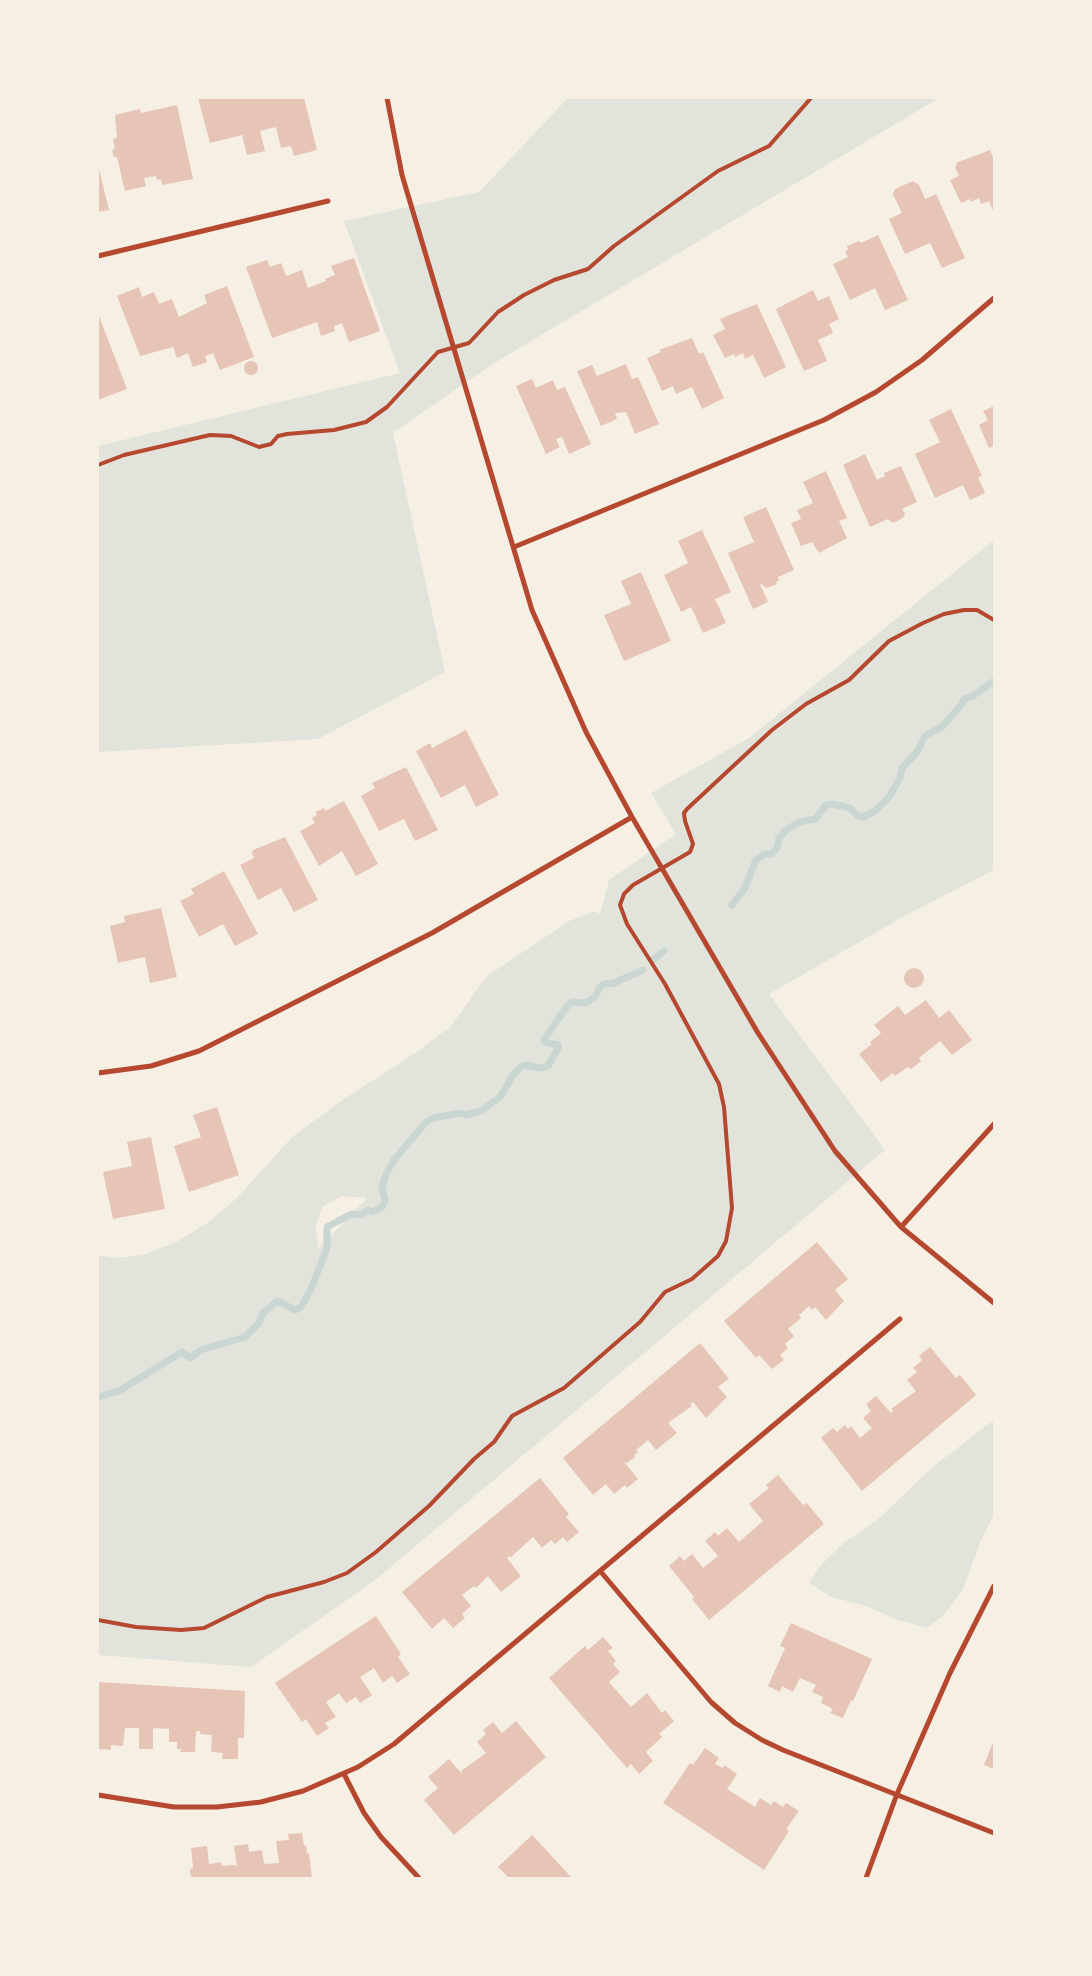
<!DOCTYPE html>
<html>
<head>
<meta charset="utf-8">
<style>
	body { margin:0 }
	#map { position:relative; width:1092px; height:1976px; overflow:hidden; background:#f6efe4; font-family:"Source Sans 3",sans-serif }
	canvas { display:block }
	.frame { position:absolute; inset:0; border:99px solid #f6efe4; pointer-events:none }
</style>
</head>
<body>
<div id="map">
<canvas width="1092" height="1976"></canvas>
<div class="frame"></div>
</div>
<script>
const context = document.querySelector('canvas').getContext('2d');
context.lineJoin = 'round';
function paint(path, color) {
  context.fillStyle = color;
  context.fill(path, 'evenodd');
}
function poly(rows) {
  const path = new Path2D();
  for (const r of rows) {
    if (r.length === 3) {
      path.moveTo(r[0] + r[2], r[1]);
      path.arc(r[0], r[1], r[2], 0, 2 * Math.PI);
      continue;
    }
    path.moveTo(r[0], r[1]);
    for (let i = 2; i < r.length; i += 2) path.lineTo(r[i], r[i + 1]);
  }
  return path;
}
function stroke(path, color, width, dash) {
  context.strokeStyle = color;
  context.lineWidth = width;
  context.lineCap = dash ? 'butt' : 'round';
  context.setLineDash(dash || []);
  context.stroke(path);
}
paint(poly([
	[568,98,939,98,491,365,393,433,445,672,318,739,98,752,98,446,400,373,344,221,479,192],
	[994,540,994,870,908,914,769,994,885,1150,374,1581,251,1667,98,1655,98,1255,116,1258,143,1255,176,1242,209,1222,238,1197,292,1137,338,1103,415,1053,451,1026,487,976,569,921,595,911,600,914,609,880,676,834,651,793,749,738],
	[342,1196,367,1198,318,1249,316,1225,322,1207],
	[994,1420,994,1514,981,1540,963,1589,943,1616,927,1628,898,1620,866,1606,831,1597,809,1583,822,1564,846,1541,876,1521,935,1465]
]), '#e2e4dc');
stroke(poly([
	[732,905,745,888,756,860,765,854,772,854,777,848,779,838,785,831,799,822,815,819,826,805,833,804,850,808,858,816,863,817,875,811,889,797,900,778,902,768,917,752,925,736,943,726,961,705,964,699,974,695,994,681],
	[653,960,664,951],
	[98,1397,119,1391,182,1352,190,1358,203,1349,245,1337,259,1323,263,1313,277,1301,295,1310,301,1307,311,1289,327,1248,327,1227,351,1214,361,1215,368,1210,373,1212,382,1207,385,1201,382,1186,387,1172,394,1160,426,1122,433,1118,461,1113,466,1115,481,1111,501,1096,513,1075,521,1067,525,1065,541,1068,548,1066,558,1048,558,1045,545,1042,544,1040,567,1006,572,1002,585,1003,594,998,600,987,604,984,614,983,643,970]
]), '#c9d6d2', 7);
paint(poly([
	[198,98,231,99,304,98,317,150,294,156,291,146,281,148,276,127,260,131,265,151,247,155,242,135,210,143],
	[177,105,193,179,162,185,161,179,157,180,156,176,144,178,146,186,125,191,117,157,114,157,112,150,115,149,113,139,117,138,115,115,140,109,141,113],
	[990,150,994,160,994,213,989,201,981,204,979,198,971,202,970,199,961,203,950,180,959,176,955,167,957,165,956,163],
	[98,165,109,210,98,212],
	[913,181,919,185,925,199,936,194,965,258,942,268,930,243,905,254,889,219,902,213,893,194,895,189],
	[878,235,908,300,885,310,875,288,850,300,833,264,848,257,845,251,848,250,847,246,859,241,861,243],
	[354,258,380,331,349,342,342,323,334,326,335,331,321,336,317,322,272,338,246,267,267,260,270,267,281,263,286,276,302,270,308,288,326,281,325,279,335,275,331,266],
	[227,286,254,357,220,370,213,353,205,356,207,362,193,367,188,353,177,358,173,347,140,356,117,296,139,287,142,297,154,292,159,304,172,299,179,317,207,303,204,295],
	[813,290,818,301,829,296,839,319,829,324,833,333,818,340,827,361,804,371,776,309],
	[757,304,786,367,764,378,753,355,745,359,743,353,735,357,734,354,725,358,713,335,725,329,720,319],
	[99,316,127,389,98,400,98,317],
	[692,338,699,354,703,352,724,398,702,409,692,387,676,394,673,386,662,391,647,358,661,352,659,350],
	[251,368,7],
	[626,364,632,379,638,377,659,424,635,434,626,412,615,413,617,419,601,426,577,371,592,365,597,376],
	[532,379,536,388,553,380,557,390,565,387,591,444,569,454,562,437,556,439,560,447,546,454,516,386],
	[994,406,994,446,989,448,979,425,988,420,983,411],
	[951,409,982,476,978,477,985,493,970,500,963,485,935,498,915,454,940,442,929,420],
	[865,454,877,480,885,476,884,473,901,466,917,502,902,509,905,514,903,518,893,523,888,519,870,527,843,465],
	[826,471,847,518,839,521,847,538,819,553,812,542,801,546,791,523,801,519,797,510,813,503,803,482],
	[766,507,794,570,778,577,779,580,776,582,777,584,766,588,759,582,768,602,753,609,728,553,754,542,743,517],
	[702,530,731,592,715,599,726,623,703,633,691,607,681,612,664,575,688,563,678,541],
	[641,572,671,641,624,661,604,615,631,604,621,581],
	[466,730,499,795,476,807,465,785,441,798,416,751,430,743,432,748],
	[406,767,438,830,415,841,404,819,379,831,361,796,375,788,372,783],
	[344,801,378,864,356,876,342,851,319,866,300,831,315,823,312,818,317,815,315,812,324,808,325,811],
	[285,837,318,900,294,912,281,888,258,900,240,865,254,858,252,853,253,850],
	[224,871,258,934,235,946,223,924,199,937,180,901,194,894,191,889],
	[161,908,177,977,150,983,145,957,118,963,110,926,125,922,124,916],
	[914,978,10],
	[926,1000,939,1018,949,1010,972,1040,952,1055,940,1041,919,1058,921,1061,911,1069,908,1067,895,1076,893,1073,881,1082,859,1054,872,1044,870,1042,881,1033,874,1025,898,1006,905,1015],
	[217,1107,239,1175,189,1192,174,1146,201,1137,193,1115],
	[151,1137,165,1209,113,1219,103,1172,132,1166,127,1142],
	[817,1242,848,1279,835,1290,844,1301,826,1320,815,1307,812,1310,809,1306,799,1315,801,1318,788,1329,794,1336,785,1344,788,1348,780,1355,784,1360,772,1369,759,1355,756,1358,724,1321],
	[700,1343,729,1379,718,1387,727,1397,706,1418,693,1402,690,1404,692,1406,668,1423,677,1433,656,1450,648,1440,636,1450,638,1452,634,1455,635,1457,627,1463,624,1462,638,1479,627,1488,625,1485,614,1494,606,1484,593,1495,563,1458],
	[930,1347,956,1378,960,1375,976,1395,862,1491,821,1438,833,1428,837,1432,845,1425,848,1429,851,1426,860,1438,872,1428,863,1418,871,1411,866,1404,876,1396,891,1413,893,1411,891,1409,916,1391,907,1380,917,1372,913,1368,922,1360,919,1356],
	[778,1475,803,1505,807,1503,824,1524,709,1620,692,1599,694,1597,669,1566,680,1556,684,1561,692,1554,703,1568,718,1556,705,1541,715,1532,718,1536,727,1528,739,1542,763,1521,749,1504,769,1488,766,1485],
	[540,1478,569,1514,566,1517,579,1532,567,1542,563,1537,555,1544,551,1540,542,1548,533,1537,510,1558,509,1556,507,1558,521,1576,501,1592,488,1576,476,1588,474,1586,462,1595,471,1606,462,1614,465,1618,453,1628,444,1618,432,1629,402,1592],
	[376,1616,401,1654,398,1657,410,1674,397,1683,392,1676,383,1683,374,1668,360,1677,372,1695,360,1703,356,1697,346,1703,339,1693,326,1702,336,1717,325,1723,329,1728,317,1736,306,1719,302,1722,275,1683],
	[791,1623,872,1659,853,1701,851,1700,843,1718,830,1713,833,1709,821,1703,823,1697,812,1692,816,1685,800,1678,793,1692,782,1686,780,1692,768,1686,785,1648,780,1646],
	[603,1637,613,1648,608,1651,616,1661,613,1664,620,1672,609,1682,631,1707,647,1693,662,1713,665,1710,674,1721,659,1734,662,1737,646,1752,653,1761,639,1774,631,1764,627,1768,549,1678,585,1646,588,1650],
	[98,1682,245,1691,244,1738,238,1738,238,1759,222,1759,223,1753,211,1752,212,1735,200,1734,200,1731,196,1731,195,1752,180,1752,181,1749,177,1749,177,1742,169,1742,169,1729,153,1728,153,1749,139,1749,139,1728,125,1728,123,1746,111,1745,111,1750,98,1749],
	[516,1721,546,1757,454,1835,424,1800,438,1788,428,1777,449,1759,462,1774,461,1771,486,1753,477,1742,486,1734,483,1730,493,1722,502,1733],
	[994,1740,994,1769,984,1765],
	[705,1748,719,1758,715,1764,723,1768,724,1765,737,1774,727,1789,755,1807,760,1798,771,1805,774,1801,783,1807,786,1803,799,1811,786,1829,789,1831,764,1870,663,1803,690,1763,693,1765],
	[302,1833,304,1846,306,1845,307,1854,309,1853,312,1878,191,1878,190,1869,193,1868,191,1848,207,1846,209,1864,221,1862,222,1866,235,1865,237,1867,234,1846,248,1844,249,1852,262,1850,264,1864,279,1863,276,1841,289,1840,288,1834],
	[532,1835,572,1878,509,1878,498,1867]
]), '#e6c5b7');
stroke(poly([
	[98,465,124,455,210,435,231,436,259,447,271,444,278,436,287,434,334,430,366,422,387,407,438,352,469,343,498,312,524,295,554,280,588,269,614,246,718,171,769,146,811,98],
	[98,1620,136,1627,181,1630,204,1628,267,1597,324,1582,347,1573,376,1552,429,1506,474,1459,494,1442,512,1416,564,1388,640,1322,665,1292,692,1279,718,1256,726,1241,732,1208,724,1107,719,1084,665,984,627,924,620,905,624,894,633,885,690,852,693,844,685,821,684,813,687,809,772,730,806,704,849,680,889,641,923,623,944,614,964,610,977,610,994,620]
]), '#b5482f', 4);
stroke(poly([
	[387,98,402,175,532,610,586,732,632,817,758,1033,835,1151,901,1227,994,1303],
	[98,256,328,201],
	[514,547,824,420,876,392,922,360,994,298],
	[98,1073,151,1066,199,1051,432,933,632,817],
	[901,1227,994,1124],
	[601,1572,711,1702,735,1723,762,1740,783,1750,994,1833],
	[344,1774,364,1813,381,1837,419,1878],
	[98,1795,174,1807,217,1807,261,1802,303,1791,358,1767,394,1744,900,1319],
	[866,1878,897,1794,950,1673,994,1586]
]), '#b5482f', 5);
</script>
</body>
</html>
